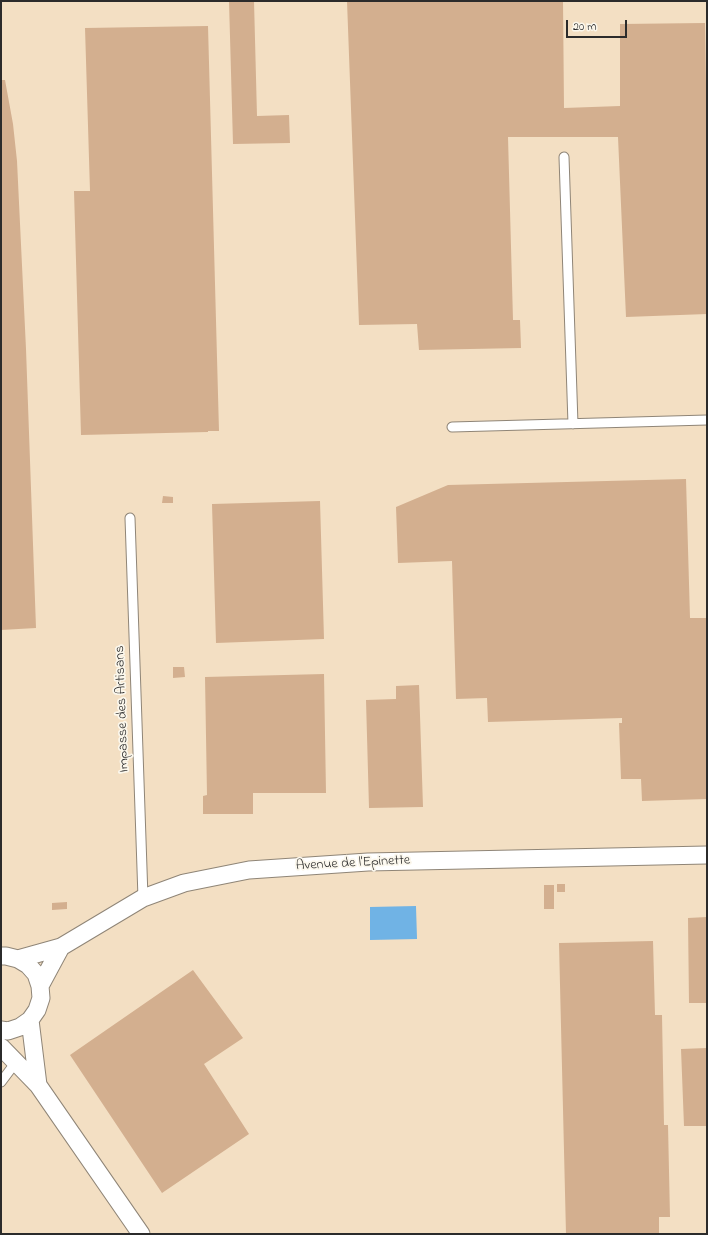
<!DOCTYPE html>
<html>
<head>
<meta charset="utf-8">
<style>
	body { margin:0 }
	#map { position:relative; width:708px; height:1235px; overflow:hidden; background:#f3dfc3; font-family:"Indie Flower",sans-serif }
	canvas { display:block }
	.frame { position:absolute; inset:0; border:2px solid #2b2b2b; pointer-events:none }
	.scale { position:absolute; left:566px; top:20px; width:61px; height:18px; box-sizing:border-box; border:2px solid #2b2b2b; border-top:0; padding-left:5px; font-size:12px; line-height:14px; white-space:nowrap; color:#2b2b2b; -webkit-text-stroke:3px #fbf7ec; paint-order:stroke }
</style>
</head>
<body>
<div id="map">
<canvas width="708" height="1235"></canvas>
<div class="frame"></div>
<div class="scale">20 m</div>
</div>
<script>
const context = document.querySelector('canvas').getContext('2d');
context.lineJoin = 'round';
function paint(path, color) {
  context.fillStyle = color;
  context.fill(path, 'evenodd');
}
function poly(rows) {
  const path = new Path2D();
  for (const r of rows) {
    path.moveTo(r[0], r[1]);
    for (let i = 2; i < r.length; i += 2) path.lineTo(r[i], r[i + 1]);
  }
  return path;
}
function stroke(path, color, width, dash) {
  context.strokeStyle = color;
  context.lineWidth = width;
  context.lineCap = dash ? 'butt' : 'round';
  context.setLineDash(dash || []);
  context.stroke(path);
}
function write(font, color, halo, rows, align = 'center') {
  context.font = font + ' "Indie Flower",sans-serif';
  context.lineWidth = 3.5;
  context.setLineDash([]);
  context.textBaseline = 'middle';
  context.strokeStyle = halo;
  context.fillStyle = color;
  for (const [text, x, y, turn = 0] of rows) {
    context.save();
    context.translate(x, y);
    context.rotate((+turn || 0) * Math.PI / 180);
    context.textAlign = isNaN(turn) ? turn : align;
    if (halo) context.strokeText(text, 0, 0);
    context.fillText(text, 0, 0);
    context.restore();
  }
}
paint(poly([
	[416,906,417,939,370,940,370,907]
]), '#70b3e5');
paint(poly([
	[229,1,254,1,257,116,289,115,290,143,233,144],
	[347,1,563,1,564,108,620,106,620,24,705,23,707,144,707,314,626,317,618,137,508,137,513,320,520,320,521,348,419,350,417,324,359,325],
	[208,26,219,431,208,431,208,432,81,435,74,191,90,191,85,28],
	[1,80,5,80,13,124,17,161,26,349,36,628,1,630],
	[686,479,690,618,707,618,707,799,642,801,641,779,621,779,619,723,622,723,622,718,488,722,487,698,456,699,452,561,398,563,396,507,448,485],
	[163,496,173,497,173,503,162,503],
	[320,501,324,639,216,643,212,504],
	[173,667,184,667,185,677,173,678],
	[324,674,326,793,253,793,253,814,203,814,203,796,207,795,205,677],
	[419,685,423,807,369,808,366,700,396,699,396,686],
	[557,884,565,884,565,892,557,892],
	[544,885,554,885,554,909,544,909],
	[67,902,67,909,52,910,52,903],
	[707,917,707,1003,689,1003,688,918],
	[653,941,655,1015,662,1015,664,1125,668,1125,670,1217,659,1217,659,1234,566,1234,559,943],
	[193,970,243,1038,204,1064,249,1134,162,1193,70,1055],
	[707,1048,707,1126,684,1126,681,1049]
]), '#d3af8f');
const service = poly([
	[564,157,573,424],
	[452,427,707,420],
	[130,518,143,898],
	[1,1082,16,1062]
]);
const minor = poly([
	[1,956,6,956,18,959,28,965,36,974,40,986,41,998,37,1010,30,1020,20,1027,8,1031,1,1030],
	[18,959,61,947,143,898,184,883,249,870,368,862,707,855],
	[40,986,61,947],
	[30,1020,38,1085,141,1234],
	[1,1047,38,1085]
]);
stroke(service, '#8f8577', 11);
stroke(minor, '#8f8577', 19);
stroke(service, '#fff', 9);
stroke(minor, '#fff', 17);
write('14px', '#2b2b2b', '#fbf7ec', [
	["Impasse des Artisans",123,709,-92],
	["Avenue de l'Epinette",353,864,-3]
]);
</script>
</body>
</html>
